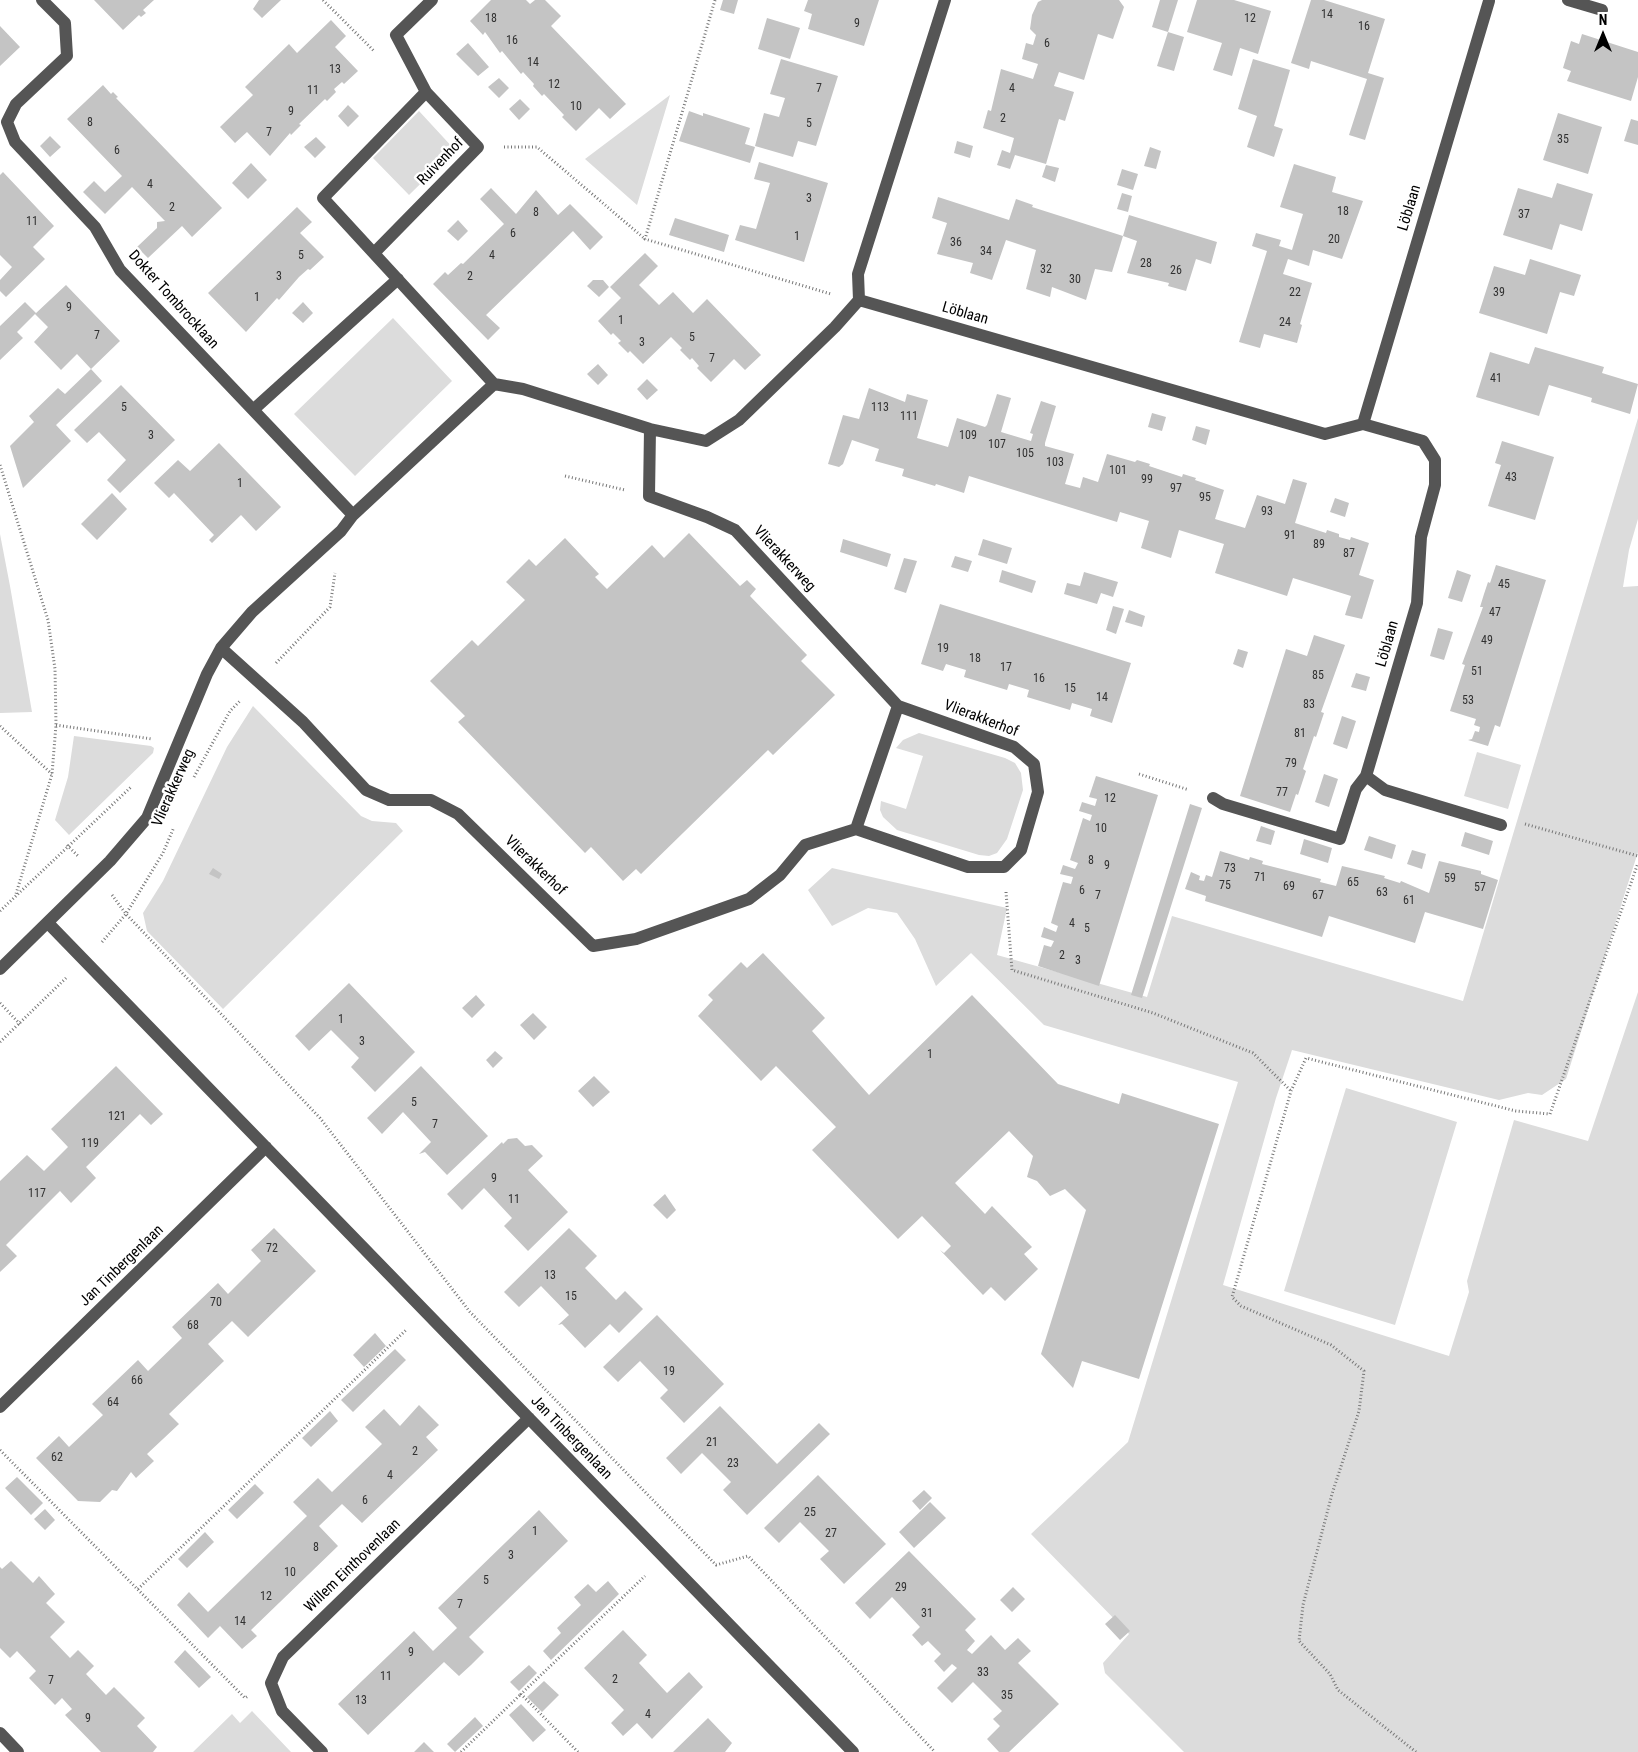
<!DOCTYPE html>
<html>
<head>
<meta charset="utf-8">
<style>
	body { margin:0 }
	#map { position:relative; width:1638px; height:1752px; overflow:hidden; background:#fff; font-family:"Roboto Condensed",sans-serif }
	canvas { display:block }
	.north { position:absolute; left:1578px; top:10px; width:50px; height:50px; -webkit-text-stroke:4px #fff; paint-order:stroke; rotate:0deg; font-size:14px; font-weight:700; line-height:20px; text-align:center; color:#000 }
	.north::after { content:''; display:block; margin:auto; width:18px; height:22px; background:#000; clip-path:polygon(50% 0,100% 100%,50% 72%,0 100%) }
</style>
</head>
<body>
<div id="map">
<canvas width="1638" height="1752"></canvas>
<div class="north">N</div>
</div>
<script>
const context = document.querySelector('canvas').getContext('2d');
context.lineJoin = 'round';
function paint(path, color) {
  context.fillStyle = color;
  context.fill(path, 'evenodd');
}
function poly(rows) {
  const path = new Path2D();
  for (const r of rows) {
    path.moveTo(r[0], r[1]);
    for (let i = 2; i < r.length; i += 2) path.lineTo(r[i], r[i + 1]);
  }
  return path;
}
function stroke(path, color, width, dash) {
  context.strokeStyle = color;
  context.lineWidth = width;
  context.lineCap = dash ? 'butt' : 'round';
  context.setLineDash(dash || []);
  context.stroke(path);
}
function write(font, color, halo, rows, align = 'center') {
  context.font = font + ' "Roboto Condensed",sans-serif';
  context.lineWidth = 5;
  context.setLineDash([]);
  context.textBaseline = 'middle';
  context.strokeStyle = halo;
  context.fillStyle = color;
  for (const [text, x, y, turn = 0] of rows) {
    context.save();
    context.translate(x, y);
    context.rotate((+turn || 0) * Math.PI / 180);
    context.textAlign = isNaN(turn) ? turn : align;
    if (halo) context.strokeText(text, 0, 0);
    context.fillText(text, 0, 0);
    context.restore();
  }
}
paint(poly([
	[670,95,637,205,585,159],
	[419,111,455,150,409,195,373,158],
	[393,318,452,381,355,476,294,414],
	[1638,418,1638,519,1629,550,1623,587,1638,586,1638,852,1566,1079,1542,1095,1528,1093,1499,1100,1292,1050,1276,1098,1223,1285,1449,1356,1469,1292,1467,1281,1514,1120,1588,1141,1638,992,1638,1752,1184,1752,1105,1673,1103,1663,1129,1634,1031,1534,1128,1442,1238,1082,1044,1025,971,953,936,986,915,939,897,913,868,908,832,926,808,890,832,868,1007,908,997,955,1147,997,1172,916,1463,1001],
	[0,534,10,586,32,712,0,713],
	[253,706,361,816,372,821,396,823,403,831,223,1009,147,931,143,913,163,881,227,747],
	[919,733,1005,758,1015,763,1021,773,1023,790,1007,839,997,853,989,856,979,855,897,830,883,817,880,810,881,801,906,809,923,756,896,748,903,740],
	[74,736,151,746,154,748,153,753,69,835,55,820,68,777],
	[1477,752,1521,765,1508,809,1464,796],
	[1346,1088,1457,1122,1395,1325,1284,1291],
	[252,1711,291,1752,193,1752,232,1714,240,1723]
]), '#dcdcdc');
paint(poly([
	[94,0,154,0,143,10,146,13,141,17,139,15,123,30],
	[259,0,281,0,262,18,253,9],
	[491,0,526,0,530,4,535,0,545,0,561,16,551,26,626,104,610,119,599,108,576,131,562,117,564,115,544,94,542,96,533,86,534,84,523,72,521,74,502,51,500,53,485,32,483,35,470,21],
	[723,0,738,0,734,14,720,10],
	[808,0,879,0,864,46,808,29,812,14,804,11],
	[1042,0,1119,0,1124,7,1113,39,1098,34,1084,80,1059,72,1054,86,1074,92,1065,121,1059,119,1046,164,1015,155,1010,169,997,165,1002,150,1010,153,1014,138,983,128,988,110,991,111,1001,69,1033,79,1038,64,1022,59,1026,43,1033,45,1036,35,1030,29,1032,15,1038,2],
	[1160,0,1178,0,1168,32,1152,27],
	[1197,0,1234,0,1271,11,1258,54,1240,48,1232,76,1213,70,1222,43,1187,32],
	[1311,0,1324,0,1385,19,1368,73,1384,78,1365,140,1349,135,1367,79,1311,61,1309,69,1291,63],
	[767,18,800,28,790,59,758,49],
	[331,20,346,36,335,47,358,71,344,84,342,82,334,89,336,92,327,101,325,99,299,124,301,125,291,135,290,133,270,156,247,132,235,143,220,127,253,95,245,87,289,44,297,53],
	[0,26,20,47,0,66],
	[1168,32,1184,37,1174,71,1157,66],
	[1582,34,1638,52,1638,77,1631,101,1567,81,1571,71,1563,68,1571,41,1579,44],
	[468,43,489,67,478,76,456,54],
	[781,59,838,76,816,146,798,141,793,157,755,146,764,113,779,117,785,98,770,94],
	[1253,59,1290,70,1274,126,1283,129,1274,157,1247,147,1257,116,1238,109],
	[499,78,509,88,499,98,488,87],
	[103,85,111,94,113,92,118,97,116,98,222,208,192,237,182,226,148,258,137,247,157,228,157,222,165,221,132,187,105,214,83,192,94,181,105,192,122,176,67,119],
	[520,99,530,109,519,120,509,109],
	[348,105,359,116,348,127,338,116],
	[689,111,703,116,703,113,750,128,745,144,755,147,750,163,679,141],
	[1558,113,1602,127,1588,174,1543,160],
	[1631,119,1638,121,1638,145,1624,141],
	[50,136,61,147,50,157,40,146],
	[316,137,326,147,315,158,304,147],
	[957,141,973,146,970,158,954,153],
	[1150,147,1161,151,1156,169,1144,166],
	[759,162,828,183,804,262,735,240,740,225,756,229,770,183,754,179],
	[251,163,267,180,248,199,232,183],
	[1294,164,1336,177,1332,192,1363,201,1342,259,1313,250,1309,266,1288,259,1283,274,1312,283,1300,324,1302,325,1297,343,1264,334,1260,348,1239,342,1267,251,1252,246,1256,233,1281,240,1279,246,1292,250,1303,214,1280,207],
	[1046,165,1059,168,1055,182,1042,177],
	[1122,169,1138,174,1133,190,1117,185],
	[3,172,54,226,33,247,45,259,6,297,0,291,0,280,12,267,0,255,0,175],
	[1557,183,1593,194,1582,231,1560,224,1552,250,1503,235,1518,188,1552,198],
	[491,188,516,214,536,190,558,215,570,204,603,237,590,250,573,231,486,315,500,328,488,340,433,284,445,272,448,275,461,263,463,264,504,224,480,199],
	[1122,193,1132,196,1128,212,1117,209],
	[938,197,1009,220,1016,199,1033,205,1032,207,1123,236,1112,272,1095,269,1086,300,1052,287,1050,297,1026,289,1036,250,1006,240,992,280,970,273,973,263,937,254,947,223,932,218],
	[297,207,312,222,300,233,324,257,310,270,308,269,299,277,279,300,277,298,246,332,208,293],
	[1129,215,1217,242,1211,264,1196,259,1186,291,1168,286,1169,283,1127,273,1137,241,1123,236],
	[675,218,729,235,724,252,669,235],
	[458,220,468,231,458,241,447,231],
	[645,253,658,266,639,285,659,305,673,292,693,313,707,299,761,355,745,370,734,359,711,382,697,368,699,366,692,358,690,360,680,350,682,348,671,337,643,364,630,351,628,353,618,343,621,341,613,333,611,335,598,321,621,298,610,287],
	[1530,259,1581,275,1574,296,1560,292,1547,334,1479,313,1494,266,1525,275],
	[593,280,603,280,609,287,599,297,587,286],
	[66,285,120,341,91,369,77,354,61,370,34,342,48,327,35,314],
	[25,302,36,313,17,332,23,338,0,360,0,326],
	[303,302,313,313,303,323,292,313],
	[1535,347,1604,367,1602,373,1638,384,1630,414,1591,402,1592,398,1549,385,1539,416,1476,397,1490,352,1529,364],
	[598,364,608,375,598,385,587,374],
	[91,369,102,381,56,425,71,441,23,488,10,446,34,422,29,416,58,388,65,394],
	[647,379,658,390,647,400,637,389],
	[121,385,175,440,120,493,107,480,126,460,99,432,87,443,74,430],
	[869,388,905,402,907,394,928,400,917,438,948,447,957,418,985,427,987,425,997,394,1011,398,1001,432,1031,441,1033,434,1030,433,1041,401,1056,406,1045,443,1045,446,1074,454,1065,484,1080,488,1083,477,1098,482,1107,454,1135,462,1137,460,1150,464,1149,466,1182,477,1183,474,1196,478,1195,480,1224,490,1215,519,1245,528,1257,495,1285,504,1293,479,1307,483,1295,523,1326,533,1327,530,1339,534,1339,537,1350,540,1351,537,1369,543,1359,575,1374,580,1362,619,1345,615,1351,596,1293,578,1287,596,1215,573,1224,544,1179,530,1171,558,1141,548,1149,521,1120,512,1117,522,969,476,964,493,936,484,935,486,902,476,904,469,875,461,879,449,852,440,843,464,839,467,828,464,843,415,859,419],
	[1152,413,1166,417,1162,431,1148,427],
	[1196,426,1210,430,1206,445,1192,440],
	[1502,441,1554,457,1535,520,1488,506,1501,465,1495,463],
	[219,443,281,507,256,531,241,515,212,543,209,540,214,535,174,493,169,498,154,483,178,460,190,471],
	[112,493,127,509,97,540,81,524],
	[1335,498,1349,503,1345,517,1330,512],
	[689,533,740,586,747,580,756,589,750,596,807,655,801,661,835,695,773,755,768,750,641,874,636,869,623,881,591,847,585,853,458,722,465,716,430,681,472,640,478,646,525,600,506,582,529,559,536,566,565,538,599,574,595,577,607,589,652,545,664,558],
	[843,539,891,554,887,567,840,552],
	[983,539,1012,548,1007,564,978,555],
	[955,556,972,561,968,572,951,567],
	[904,558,917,561,906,593,894,589],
	[1496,565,1546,580,1500,727,1495,725,1488,746,1468,740,1472,739,1475,731,1479,732,1480,727,1474,725,1476,719,1450,711,1465,665,1462,664,1483,607,1480,607,1484,594,1488,582,1490,583],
	[1002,570,1036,581,1032,593,999,582],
	[1457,570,1471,575,1462,602,1448,598],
	[1084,572,1118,582,1113,597,1101,593,1097,604,1064,594,1067,583,1080,586],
	[940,604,1131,663,1112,723,1090,716,1092,709,1072,703,1070,710,1027,697,1029,690,1009,684,1007,690,964,677,966,670,946,664,943,671,921,664],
	[1113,606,1124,609,1116,634,1106,630],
	[1129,610,1145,616,1142,627,1125,622],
	[1438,628,1453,632,1444,660,1430,656],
	[1314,635,1345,645,1321,712,1324,713,1316,737,1314,736,1303,769,1306,771,1298,795,1296,794,1290,812,1240,796,1286,649,1307,656],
	[1238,649,1248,652,1243,668,1233,664],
	[1356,673,1370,677,1366,691,1351,687],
	[1342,716,1356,721,1347,749,1333,744],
	[1324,774,1338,779,1329,807,1315,802],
	[1096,776,1158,795,1099,986,1038,966,1044,945,1051,947,1054,941,1041,937,1044,927,1056,932,1058,926,1051,923,1057,902,1063,882,1071,884,1073,877,1060,874,1063,865,1075,869,1078,863,1070,860,1083,818,1090,821,1092,815,1079,811,1082,802,1095,806,1097,799,1089,797],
	[1190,804,1202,808,1142,998,1131,995],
	[1261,826,1275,831,1271,845,1256,841],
	[1465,832,1493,841,1489,855,1461,846],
	[1369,836,1396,845,1392,859,1364,850],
	[1304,839,1332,848,1328,863,1300,854],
	[1412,850,1426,854,1422,869,1407,864],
	[1220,851,1249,860,1250,857,1263,861,1262,864,1321,879,1320,882,1336,886,1342,866,1385,876,1384,878,1400,883,1401,881,1429,893,1439,861,1481,871,1481,874,1498,880,1483,929,1425,912,1415,943,1329,916,1322,937,1205,901,1206,896,1185,889,1191,872,1200,876,1199,880,1204,881,1206,875,1212,877],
	[213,868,222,874,219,879,209,874],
	[763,953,825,1018,812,1031,869,1095,972,995,1058,1084,1119,1104,1122,1093,1219,1124,1139,1379,1082,1361,1073,1388,1041,1354,1086,1210,1065,1189,1050,1196,1037,1181,1027,1177,1033,1156,1009,1131,955,1183,985,1214,992,1206,1032,1247,1024,1254,1038,1269,1005,1301,991,1287,983,1295,940,1250,944,1253,951,1246,922,1216,898,1239,812,1150,836,1127,776,1066,761,1081,698,1016,713,1000,708,995,741,962,747,968],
	[349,983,415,1052,375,1092,351,1067,359,1058,331,1030,309,1051,295,1036],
	[476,995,485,1005,472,1018,462,1008],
	[533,1013,547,1027,534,1040,520,1025],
	[495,1051,503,1058,493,1068,486,1060],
	[116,1066,163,1114,151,1125,140,1114,86,1167,96,1178,71,1203,60,1191,6,1245,17,1256,0,1272,0,1181,27,1155,44,1171,68,1147,51,1129],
	[421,1066,488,1136,447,1175,425,1152,419,1154,431,1142,403,1112,382,1134,367,1118],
	[594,1076,610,1092,593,1107,578,1091],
	[517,1138,525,1146,532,1145,543,1156,528,1170,568,1212,528,1251,504,1226,512,1218,484,1188,462,1210,447,1194,502,1142,503,1144,508,1139],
	[665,1194,676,1210,667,1219,653,1205],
	[274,1228,316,1271,248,1337,232,1321,208,1344,224,1361,169,1414,179,1424,147,1454,154,1461,136,1478,131,1472,117,1491,112,1490,100,1502,78,1501,36,1458,59,1436,69,1447,103,1415,92,1404,138,1360,148,1371,182,1338,172,1327,218,1283,228,1294,261,1261,251,1250],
	[569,1228,597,1256,585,1268,616,1300,625,1291,643,1309,619,1333,610,1324,585,1348,562,1324,558,1325,569,1315,541,1286,519,1307,504,1292],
	[657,1315,724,1384,684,1423,660,1398,668,1390,640,1361,618,1382,603,1367],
	[375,1333,386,1346,364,1367,353,1355],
	[395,1349,406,1360,353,1412,341,1400],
	[419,1405,439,1425,426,1437,438,1450,362,1523,342,1504,319,1526,338,1546,251,1630,257,1636,242,1649,220,1626,208,1638,177,1605,189,1592,208,1612,307,1516,293,1502,318,1478,332,1492,382,1444,365,1427,384,1409,400,1426],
	[720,1406,777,1464,819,1423,830,1434,747,1515,723,1490,731,1482,702,1453,681,1474,666,1458],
	[330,1411,338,1421,311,1447,302,1438],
	[818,1475,886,1544,844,1584,820,1559,829,1551,800,1522,779,1543,764,1528],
	[17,1477,43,1503,31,1515,5,1488],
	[255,1484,264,1493,237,1519,228,1510],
	[924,1490,932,1498,920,1510,912,1501],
	[930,1502,946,1518,914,1548,899,1532],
	[45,1509,55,1520,45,1530,34,1519],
	[539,1510,568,1541,469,1637,484,1652,471,1665,459,1676,444,1662,368,1735,338,1704,414,1631,433,1651,457,1628,438,1608],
	[205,1532,214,1542,187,1568,178,1559],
	[909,1551,976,1619,965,1630,975,1641,967,1650,972,1654,991,1635,1005,1650,1018,1638,1031,1651,1018,1663,1059,1704,1009,1752,999,1752,987,1739,1000,1726,993,1719,1002,1711,973,1682,952,1703,937,1688,957,1668,952,1664,944,1672,934,1661,941,1654,928,1641,922,1646,912,1635,920,1627,892,1597,870,1619,855,1603],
	[11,1561,33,1583,39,1576,55,1594,46,1603,65,1622,50,1637,70,1658,78,1650,94,1666,86,1674,106,1695,114,1687,145,1718,137,1726,157,1747,153,1752,101,1752,65,1715,72,1709,62,1698,55,1705,29,1678,36,1671,17,1651,10,1658,0,1648,0,1567,2,1569],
	[608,1581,619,1594,551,1660,543,1651,561,1633,557,1628,581,1605,574,1597,588,1584,596,1592],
	[1013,1587,1025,1599,1012,1612,1000,1600],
	[1115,1615,1130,1631,1120,1640,1105,1624],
	[623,1630,647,1655,639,1663,667,1693,689,1672,703,1687,652,1739,637,1723,623,1736,611,1723,624,1710,584,1668],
	[185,1650,211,1677,199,1688,174,1662],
	[529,1665,537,1673,519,1691,510,1682],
	[544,1681,559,1695,542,1712,527,1697],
	[521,1704,546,1730,533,1742,509,1715],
	[475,1717,483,1726,455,1752,447,1744],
	[708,1718,732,1743,725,1752,673,1752],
	[424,1742,434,1752,414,1752]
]), '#c4c4c4');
stroke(poly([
	[323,0,375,52],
	[715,0,645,239,831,294],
	[504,147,537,147,645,239],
	[0,465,48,620,55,669,56,725,52,774,16,894],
	[565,476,625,490],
	[276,663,330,607,335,573],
	[56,725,152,739],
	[0,726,52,774],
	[1139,774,1189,790],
	[194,777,230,711,241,700],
	[1525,824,1638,856],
	[67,845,78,856],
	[1006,892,1012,970,1153,1013,1253,1053,1291,1091],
	[112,895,126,914,320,1118,470,1312,716,1565,748,1556,935,1752],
	[0,911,131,787],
	[102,942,126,914,163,853,174,827],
	[0,1003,20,1024],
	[0,1042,66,978],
	[0,1450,245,1698,248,1696],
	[138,1589,407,1329],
	[461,1752,521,1694],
	[578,1752,521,1694,645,1576],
	[1416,1752,1338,1690,1330,1674,1299,1641,1303,1605,1332,1494,1359,1411,1364,1371,1331,1345,1241,1306,1232,1297,1291,1091,1306,1058,1516,1111,1550,1114,1638,863]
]), '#777', 3, [1, 2.5]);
stroke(poly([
	[42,0,65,23,67,56,16,104,7,122,15,142,95,227,120,270,353,515],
	[945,0,858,274,859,300,1325,434,1363,424,1423,441,1435,460,1435,485,1421,537,1417,603,1366,776,1385,790,1501,825],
	[1568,0,1602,10],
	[426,92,323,198,494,384],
	[374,253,478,147,426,92,396,35,432,0],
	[253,410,398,279],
	[1363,424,1489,1],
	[221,648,303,722,366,790,389,800,431,800,458,814,593,946,636,939,749,899,780,875,805,845,856,829,968,867,1004,867,1021,850,1038,792,1034,764,1014,747,898,706,735,530,707,517,649,496,650,429],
	[1213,798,1223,804,1340,839,1356,789,1366,776],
	[856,829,898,706],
	[48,923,853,1752],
	[0,969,110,861,147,818,207,674,221,648,252,612,341,531,353,515,494,384,523,389,650,429,706,441,739,420,835,327,859,300],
	[0,1407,266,1147],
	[0,1733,18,1752],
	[322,1752,282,1711,271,1683,283,1657,529,1418]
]), '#555', 12);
write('12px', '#313131', null, [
	["14",1327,15],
	["18",491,19],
	["12",1250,19],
	["9",857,24],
	["16",1364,27],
	["16",512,41],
	["6",1047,44],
	["14",533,63],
	["13",335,70],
	["12",554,85],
	["7",819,89],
	["4",1012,89],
	["11",313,91],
	["10",576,107],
	["9",291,112],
	["2",1003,119],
	["8",90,123],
	["5",809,124],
	["7",269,133],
	["35",1563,140],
	["6",117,151],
	["4",150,185],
	["3",809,199],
	["2",172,208],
	["18",1343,212],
	["8",536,213],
	["37",1524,215],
	["11",32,222],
	["6",513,234],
	["1",797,237],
	["20",1334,240],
	["36",956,243],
	["34",986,252],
	["5",301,256],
	["4",492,256],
	["28",1146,264],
	["32",1046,270],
	["26",1176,271],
	["3",279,277],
	["2",470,277],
	["30",1075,280],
	["22",1295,293],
	["39",1499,293],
	["1",257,298],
	["9",69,308],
	["1",621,321],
	["24",1285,323],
	["7",97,336],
	["5",692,338],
	["3",642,343],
	["7",712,359],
	["41",1496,379],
	["5",124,408],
	["113",880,408],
	["111",909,417],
	["3",151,436],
	["109",968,436],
	["107",997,445],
	["105",1025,454],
	["103",1055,463],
	["101",1118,471],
	["43",1511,478],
	["99",1147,480],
	["1",240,484],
	["97",1176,489],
	["95",1205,498],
	["93",1267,512],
	["91",1290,536],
	["89",1319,545],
	["87",1349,554],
	["45",1504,585],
	["47",1495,613],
	["49",1487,641],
	["19",943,649],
	["18",975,659],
	["17",1006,668],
	["51",1477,672],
	["85",1318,676],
	["16",1039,679],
	["15",1070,689],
	["14",1102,698],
	["53",1468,701],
	["83",1309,705],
	["81",1300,734],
	["79",1291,764],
	["77",1282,793],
	["12",1110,799],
	["10",1101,829],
	["8",1091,861],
	["9",1107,866],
	["73",1230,869],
	["71",1260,878],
	["59",1450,879],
	["65",1353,883],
	["75",1225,886],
	["69",1289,887],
	["57",1480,888],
	["6",1082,891],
	["63",1382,893],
	["7",1098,896],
	["67",1318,896],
	["61",1409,901],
	["4",1072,924],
	["5",1087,929],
	["2",1062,956],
	["3",1078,961],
	["1",341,1020],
	["3",362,1042],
	["1",930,1055],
	["5",414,1103],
	["121",117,1117],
	["7",435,1125],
	["119",90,1144],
	["9",494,1179],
	["117",37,1194],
	["11",514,1200],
	["72",272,1249],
	["13",550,1276],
	["15",571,1297],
	["70",216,1303],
	["68",193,1326],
	["19",669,1372],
	["66",137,1381],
	["64",113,1403],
	["21",712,1443],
	["2",415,1452],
	["62",57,1458],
	["23",733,1464],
	["4",390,1476],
	["6",365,1501],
	["25",810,1513],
	["1",535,1532],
	["27",831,1534],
	["8",316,1548],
	["3",511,1556],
	["10",290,1573],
	["5",486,1581],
	["29",901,1588],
	["12",266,1597],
	["7",460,1605],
	["31",927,1614],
	["14",240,1622],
	["9",411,1653],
	["33",983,1673],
	["11",386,1677],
	["2",615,1680],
	["7",51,1681],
	["35",1007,1696],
	["13",361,1701],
	["4",648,1715],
	["9",88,1719]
]);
write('15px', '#000', '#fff', [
	["Ruivenhof",441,162,-46],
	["Löblaan",1410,208,-73],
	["Dokter Tombrocklaan",173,300,48],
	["Löblaan",965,314,16],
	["Vlierakkerweg",784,559,47],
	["Löblaan",1388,644,-74],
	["Vlierakkerhof",981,719,21],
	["Vlierakkerweg",174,788,-66],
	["Vlierakkerhof",535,866,44],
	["Jan Tinbergenlaan",122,1266,-44],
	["Jan Tinbergenlaan",571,1438,46],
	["Willem Einthovenlaan",353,1566,-44]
]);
</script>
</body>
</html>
